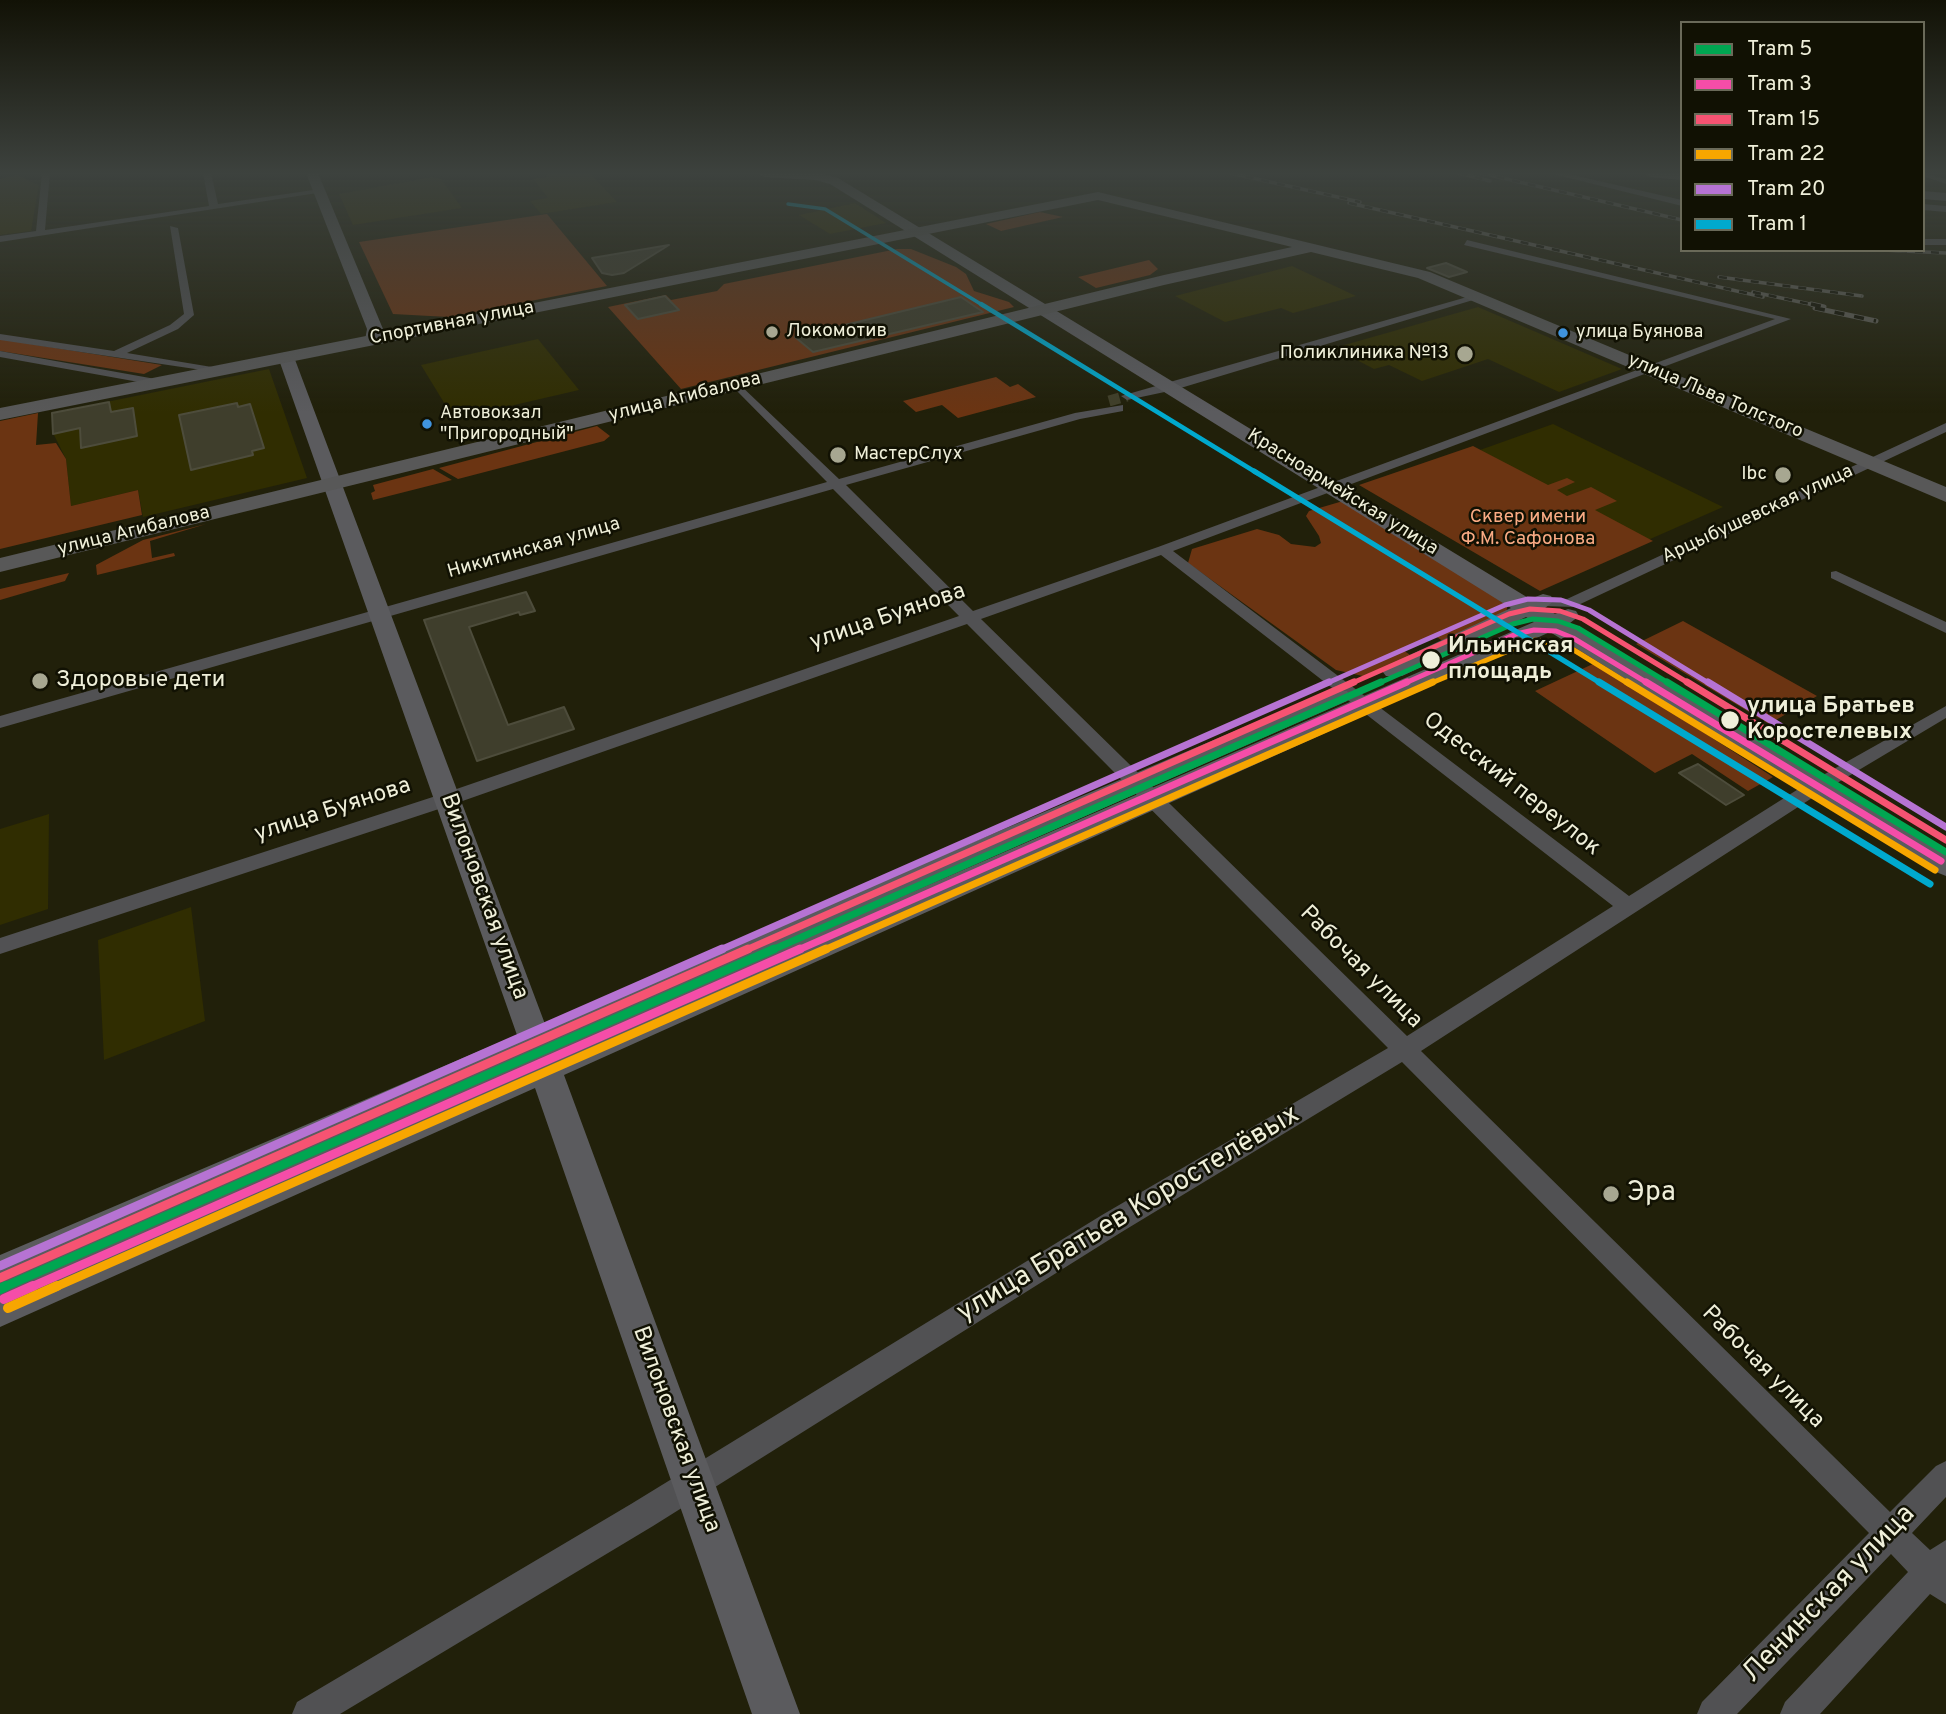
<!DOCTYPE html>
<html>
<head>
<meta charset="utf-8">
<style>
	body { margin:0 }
	#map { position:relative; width:1946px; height:1714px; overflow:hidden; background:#21200a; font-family:Overpass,sans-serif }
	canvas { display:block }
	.legend { position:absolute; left:1680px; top:21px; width:245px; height:231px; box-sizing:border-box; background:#111103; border:2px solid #6a6a59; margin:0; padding:9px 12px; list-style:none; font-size:21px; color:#efefd9 }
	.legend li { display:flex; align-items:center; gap:14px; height:35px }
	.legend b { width:35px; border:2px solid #6a6a59 }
</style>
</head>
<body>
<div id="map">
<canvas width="1946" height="1714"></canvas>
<ul class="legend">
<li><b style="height:9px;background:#00a651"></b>Tram 5</li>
<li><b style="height:9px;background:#f54da8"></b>Tram 3</li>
<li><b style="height:9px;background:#f65372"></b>Tram 15</li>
<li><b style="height:9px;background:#f7a600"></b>Tram 22</li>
<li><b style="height:9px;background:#b673d3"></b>Tram 20</li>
<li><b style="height:9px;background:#00a9ce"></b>Tram 1</li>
</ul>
</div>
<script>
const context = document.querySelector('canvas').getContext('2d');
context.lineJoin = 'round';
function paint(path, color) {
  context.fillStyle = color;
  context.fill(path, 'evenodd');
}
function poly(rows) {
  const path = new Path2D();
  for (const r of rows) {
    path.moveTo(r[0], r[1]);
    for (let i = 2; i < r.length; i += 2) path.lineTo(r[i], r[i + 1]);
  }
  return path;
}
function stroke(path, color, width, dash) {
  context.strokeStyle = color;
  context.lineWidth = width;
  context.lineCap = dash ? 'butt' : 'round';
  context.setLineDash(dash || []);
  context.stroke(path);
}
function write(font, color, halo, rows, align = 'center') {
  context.font = font + ' Overpass,sans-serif';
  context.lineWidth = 5;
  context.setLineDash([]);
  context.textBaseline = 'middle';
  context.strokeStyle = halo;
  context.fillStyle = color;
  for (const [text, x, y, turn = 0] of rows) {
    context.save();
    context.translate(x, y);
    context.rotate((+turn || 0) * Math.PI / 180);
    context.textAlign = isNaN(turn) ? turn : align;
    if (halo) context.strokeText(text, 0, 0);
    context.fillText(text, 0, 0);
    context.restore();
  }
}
paint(poly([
	[547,173,590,173,617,202,541,214,530,201,548,198,533,179,546,177],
	[17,175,39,185,31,231,0,235,0,179],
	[432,177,441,179,462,208,353,225,339,194],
	[855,203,886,223,830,234,799,215],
	[1292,266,1356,296,1293,313,1281,308,1225,322,1175,296],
	[1478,307,1622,369,1559,392,1488,359,1422,381,1389,365,1374,369,1334,348],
	[538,339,579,390,454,419,421,365],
	[269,369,307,478,143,517,138,490,71,506,66,459,53,433,52,413],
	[1553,424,1723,507,1648,540,1480,450],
	[49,814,48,909,0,925,0,829],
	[191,907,205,1021,104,1060,98,940]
]), '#302d01');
paint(poly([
	[1040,212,1063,217,1001,231,986,224],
	[547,214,607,286,449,317,393,314,359,242],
	[897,249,911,249,956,267,966,274,974,291,1009,302,1014,307,681,389,608,307,666,295,671,300,717,291,724,284],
	[1149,260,1158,269,1150,275,1096,288,1078,277],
	[0,339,162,365,144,374,0,351],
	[996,377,1010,387,1018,384,1036,397,958,418,942,405,916,412,903,401],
	[38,413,36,445,56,443,66,459,71,506,138,490,142,515,0,549,0,421],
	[597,426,610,436,604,441,458,479,439,468],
	[1473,446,1548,485,1567,478,1575,482,1557,490,1567,496,1591,487,1617,501,1595,510,1653,541,1540,591,1359,485],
	[433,469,452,480,373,500,371,493,375,491,373,485],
	[1343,501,1508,602,1506,614,1444,642,1434,635,1403,650,1413,657,1367,677,1336,670,1188,563,1192,549,1257,529,1279,535,1291,544,1315,547,1321,543,1319,536,1306,516,1309,511],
	[206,524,150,541,152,558,174,553,175,556,97,575,96,565,143,540],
	[69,573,65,581,0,600,0,589],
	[1683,621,1817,696,1769,724,1636,644],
	[1595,663,1773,777,1748,791,1692,754,1655,773,1535,691]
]), '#6b3412');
const building = poly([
	[669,245,624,273,612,275,602,273,592,258,669,245],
	[1446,263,1467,272,1449,277,1427,268,1446,263],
	[665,296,679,310,638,319,625,305,665,296],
	[961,297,983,312,813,352,795,337,961,297],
	[109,402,111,412,133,408,137,436,81,448,80,428,53,434,52,413,109,402],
	[237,403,238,407,250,404,264,448,252,451,253,455,191,470,179,415,237,403],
	[526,592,535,611,520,615,519,612,469,627,508,725,564,707,574,729,477,761,424,620,526,592],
	[1698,764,1744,795,1726,805,1679,773,1698,764]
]);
paint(building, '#3f3e2c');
stroke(building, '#4d4c3b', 2);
stroke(poly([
	[1109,401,1127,396]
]), '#403f29', 11, [11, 6]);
paint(poly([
	[42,173,50,173,45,230,209,206,203,173,211,173,218,204,320,189,324,192,0,242,0,236,36,231,42,173],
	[1549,173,1564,173,1682,200,1682,206,1549,173],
	[1923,173,1946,179,1946,184,1923,176,1923,173],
	[1923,204,1946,206,1946,212,1923,210,1923,204],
	[170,226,178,228,194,315,178,329,127,353,218,368,222,369,222,373,0,340,0,334,114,351,170,325,184,314,170,226],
	[1923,239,1946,239,1946,245,1923,245,1923,239],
	[1467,240,1791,319,1173,551,1629,896,1800,788,1946,706,1946,718,1812,798,1421,1051,1890,1512,1936,1466,1946,1461,1946,1497,1912,1533,1930,1550,1946,1540,1946,1604,1930,1594,1820,1714,1780,1714,1785,1702,1908,1572,1891,1554,1737,1714,1697,1714,1702,1702,1869,1533,1402,1062,1120,1233,653,1526,340,1714,292,1714,297,1702,631,1504,1102,1215,1388,1048,967,624,454,804,0,954,0,938,442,794,959,616,833,489,0,728,0,716,827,482,734,388,734,384,738,383,839,479,1075,413,1123,405,1123,411,1080,419,846,485,973,611,1158,547,1775,319,1464,245,1467,240],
	[1161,555,1613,906,1407,1036,981,619,1161,555],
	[1474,295,1483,297,1174,390,1127,400,1121,396,1474,295],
	[0,351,161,380,167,383,161,386,0,357,0,351],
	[1946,423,1946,432,1574,607,1543,606,1535,601,1543,596,1567,599,1946,423],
	[1836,571,1946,622,1946,633,1831,578,1831,572,1836,571]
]), '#515153');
paint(poly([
	[306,173,318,173,383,329,379,343,367,343,365,340,367,329,306,173],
	[758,173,819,173,838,178,1530,599,1543,594,1551,596,1554,601,1545,608,1555,614,1568,609,1576,611,1579,616,1570,623,1946,851,1946,876,1936,872,1550,632,564,1075,800,1714,752,1714,535,1088,0,1327,0,1255,517,1035,278,357,280,354,286,352,294,357,545,1024,1329,691,1347,691,1350,696,1347,701,894,900,1534,622,1526,617,1402,676,1386,676,1382,671,1386,666,1511,608,830,184,815,180,764,177,758,173],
	[1644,173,1682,173,1682,180,1650,177,1644,173],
	[1923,191,1946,193,1946,201,1923,199,1923,191]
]), '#5b5b5e');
paint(poly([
	[1098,192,1430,272,1946,487,1946,502,1418,278,1311,252,1164,285,0,572,0,558,1164,275,1292,247,1098,200,0,420,0,408,1098,192]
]), '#585858');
const railFar1 = poly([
	[1230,173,1360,202],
	[1459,173,1490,181],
	[1481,173,1682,220],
	[1349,203,1763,297],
	[1883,250,1946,253],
	[1719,277,1862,296],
	[1753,292,1819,306]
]);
const rail = poly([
	[1811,304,1824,307],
	[1815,308,1876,321]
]);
stroke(railFar1, '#5d5c54', 3.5);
stroke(rail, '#5d5c54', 5);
stroke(railFar1, '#111103', 2.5, [8]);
stroke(rail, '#111103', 3.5, [10]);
stroke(poly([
	[1377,684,1513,624,1533,619,1558,621,1578,628,1670,684]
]), '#00a651', 5);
stroke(poly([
	[1667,682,1946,852],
	[770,951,1381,682]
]), '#00a651', 7);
stroke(poly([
	[2,1288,774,949]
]), '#00a651', 9);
stroke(poly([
	[0,1289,6,1286]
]), '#00a651', 10);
stroke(poly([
	[1403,684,1516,634,1534,630,1556,631,1573,638,1649,684]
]), '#f54da8', 5);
stroke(poly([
	[1646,682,1941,861],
	[796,951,1407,682]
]), '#f54da8', 7);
stroke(poly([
	[29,1288,800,949]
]), '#f54da8', 9);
stroke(poly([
	[4,1299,33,1286]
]), '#f54da8', 10);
stroke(poly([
	[1350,684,1509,614,1530,609,1560,611,1583,619,1690,684]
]), '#f65372', 5);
stroke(poly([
	[1687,682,1946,840],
	[744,951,1354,682]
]), '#f65372', 7);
stroke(poly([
	[0,1278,748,949]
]), '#f65372', 9);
stroke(poly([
	[1429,684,1535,640,1569,647,1629,684]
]), '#f7a600', 5);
stroke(poly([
	[1627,682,1935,870],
	[822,951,1433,682]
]), '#f7a600', 7);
stroke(poly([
	[53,1288,826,949]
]), '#f7a600', 9);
stroke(poly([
	[8,1308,57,1286]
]), '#f7a600', 10);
stroke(poly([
	[1325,684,1505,605,1528,599,1561,600,1589,610,1710,684]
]), '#b673d3', 5);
stroke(poly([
	[1708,682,1946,827],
	[718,951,1329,682]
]), '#b673d3', 7);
stroke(poly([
	[0,1266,722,949]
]), '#b673d3', 9);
stroke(poly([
	[788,204,825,209,984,306]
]), '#00a9ce', 3.5);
stroke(poly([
	[981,304,1257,473]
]), '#00a9ce', 4.5);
stroke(poly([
	[1254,471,1602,684]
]), '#00a9ce', 5);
stroke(poly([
	[1599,682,1930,884]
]), '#00a9ce', 7);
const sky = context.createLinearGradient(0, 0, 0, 413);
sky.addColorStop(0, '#121206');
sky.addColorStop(0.42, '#3d423e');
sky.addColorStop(1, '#3d423e00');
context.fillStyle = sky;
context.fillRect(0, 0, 1946, 413);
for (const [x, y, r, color] of [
	[772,332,7,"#a7a791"],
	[1563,333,6,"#4094de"],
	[1465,354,9,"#a7a791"],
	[427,424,6,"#4094de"],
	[838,455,9,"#a7a791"],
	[1783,475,9,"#a7a791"],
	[1431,660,10,"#efefd9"],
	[40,681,9,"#a7a791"],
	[1730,720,10,"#efefd9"],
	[1611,1194,9,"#a7a791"]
]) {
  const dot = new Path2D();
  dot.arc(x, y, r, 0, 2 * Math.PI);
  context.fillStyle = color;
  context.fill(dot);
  stroke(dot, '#111103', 2.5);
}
write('18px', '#efefd9', '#111103', [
	["улица Буянова",1576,333],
	["Автовокзал",440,414],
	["\"Пригородный\"",440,435]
], 'left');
write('19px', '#efefd9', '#111103', [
	["Спортивная улица",452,324,-11],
	["улица Льва Толстого",1715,397,23],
	["улица Агибалова",685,398,-14],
	["Красноармейская улица",1342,493,32],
	["Арцыбушевская улица",1758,515,-25],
	["улица Агибалова",134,532,-14],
	["Никитинская улица",534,549,-16]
]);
write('19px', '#efefd9', '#111103', [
	["Локомотив",786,332],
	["Поликлиника №13",1449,354,"right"],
	["МастерСлух",854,455],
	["Ibc",1767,475,"right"]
], 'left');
write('19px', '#faab84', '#111103', [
	["Cквер имени",1528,518],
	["Ф.М. Сафонова",1528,540]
]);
write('23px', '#efefd9', '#111103', [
	["улица Буянова",888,618,-19],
	["Одесский переулок",1511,785,38],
	["улица Буянова",333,811,-18],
	["Вилоновская улица",483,897,70],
	["Рабочая улица",1360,968,45],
	["Рабочая улица",1762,1368,45],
	["Вилоновская улица",675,1430,70]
]);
write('bold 23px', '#efefd9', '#111103', [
	["Ильинская",1448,647],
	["площадь",1448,673],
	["улица Братьев",1747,707],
	["Коростелевых",1747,733]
], 'left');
write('23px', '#efefd9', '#111103', [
	["Здоровые дети",56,681]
], 'left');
write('28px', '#efefd9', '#111103', [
	["Эра",1627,1194]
], 'left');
write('28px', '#efefd9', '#111103', [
	["улица Братьев Коростелёвых",1129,1215,-31],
	["Ленинская улица",1830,1595,-46]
]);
</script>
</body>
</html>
